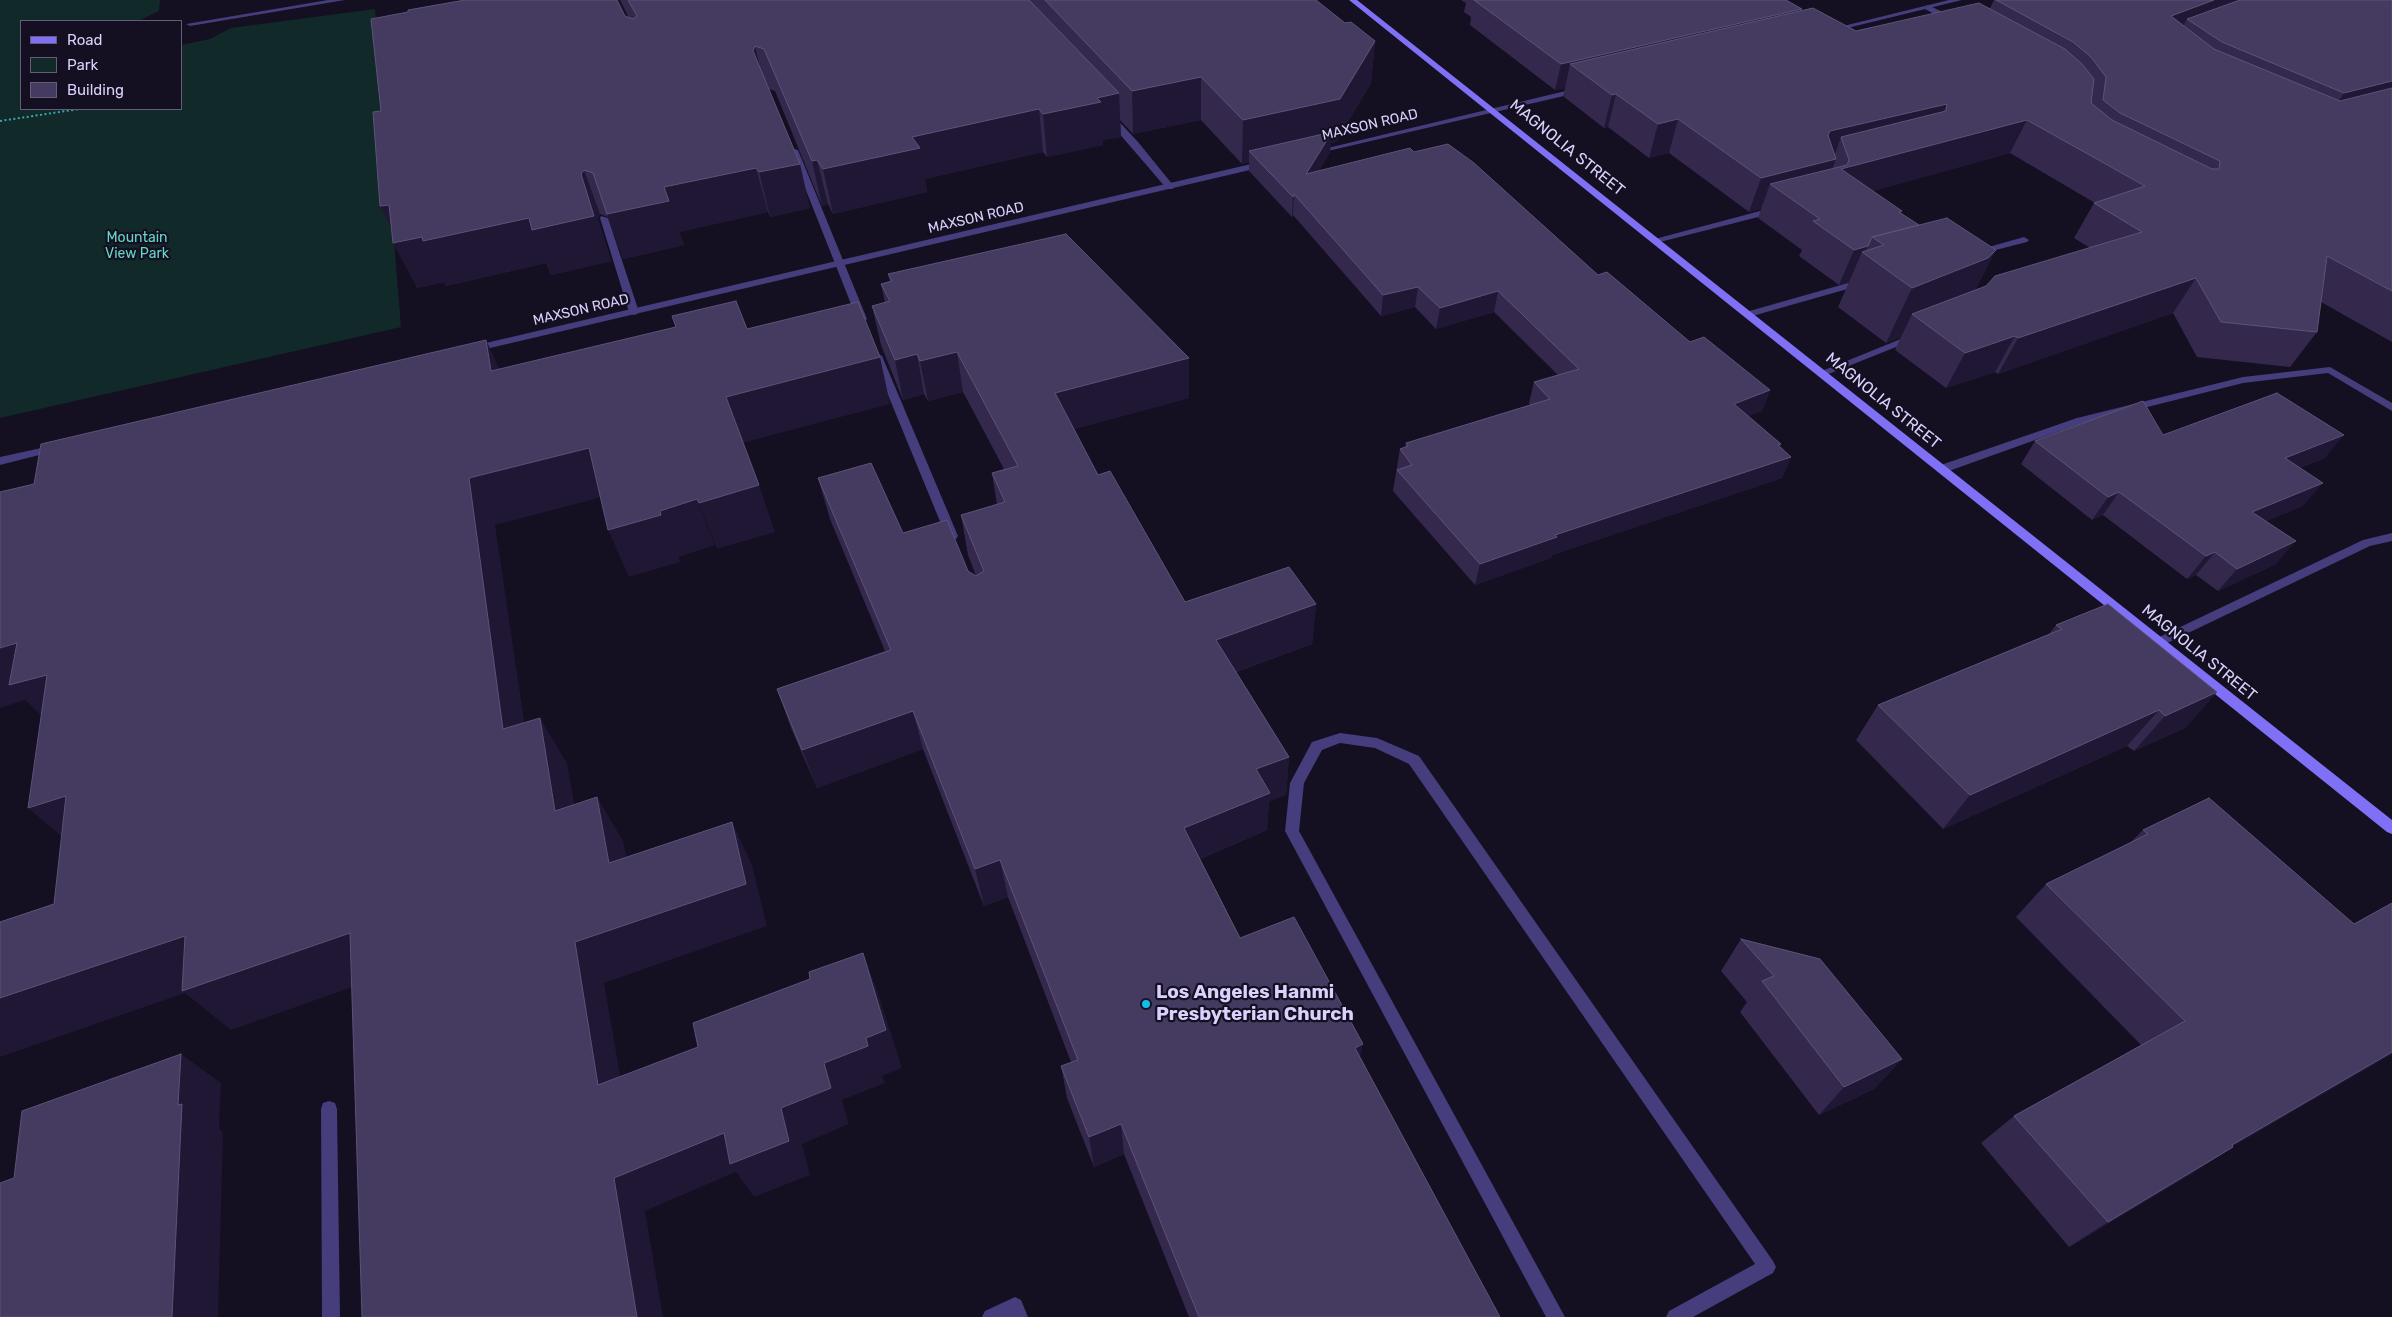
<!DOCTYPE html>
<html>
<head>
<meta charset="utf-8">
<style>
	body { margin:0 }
	#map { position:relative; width:2392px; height:1317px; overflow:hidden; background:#140f21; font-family:Rubik,sans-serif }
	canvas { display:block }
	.legend { position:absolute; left:20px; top:20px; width:162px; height:90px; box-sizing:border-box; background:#140f21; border:1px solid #635d79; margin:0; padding:6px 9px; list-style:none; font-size:15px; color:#dad2fc }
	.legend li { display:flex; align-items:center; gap:10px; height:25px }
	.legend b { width:25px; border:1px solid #635d79 }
</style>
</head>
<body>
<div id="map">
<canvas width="2392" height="1317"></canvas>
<ul class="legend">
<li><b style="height:6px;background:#7f70f5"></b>Road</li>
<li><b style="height:14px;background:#12292a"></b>Park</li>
<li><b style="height:14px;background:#453b60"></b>Building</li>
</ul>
</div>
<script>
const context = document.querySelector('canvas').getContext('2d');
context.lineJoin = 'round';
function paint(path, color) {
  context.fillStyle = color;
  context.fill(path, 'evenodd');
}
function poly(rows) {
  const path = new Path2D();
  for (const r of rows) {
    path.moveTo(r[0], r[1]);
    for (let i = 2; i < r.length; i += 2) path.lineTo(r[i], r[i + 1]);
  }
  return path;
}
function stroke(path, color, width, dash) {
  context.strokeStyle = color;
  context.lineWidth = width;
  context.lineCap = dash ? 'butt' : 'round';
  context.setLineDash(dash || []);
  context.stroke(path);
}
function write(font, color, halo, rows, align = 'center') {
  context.font = font + ' Rubik,sans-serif';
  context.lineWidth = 4.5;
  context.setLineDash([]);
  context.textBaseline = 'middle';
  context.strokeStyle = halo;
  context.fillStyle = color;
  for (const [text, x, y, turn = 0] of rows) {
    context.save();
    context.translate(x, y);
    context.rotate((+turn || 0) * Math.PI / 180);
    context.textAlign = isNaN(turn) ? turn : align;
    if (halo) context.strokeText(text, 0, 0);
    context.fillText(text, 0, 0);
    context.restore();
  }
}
paint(poly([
	[0,0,160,0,159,11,138,21,21,21,21,109,181,109,181,45,210,39,231,28,375,9,401,327,0,418]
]), '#12292a');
stroke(poly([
	[0,121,79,109]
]), '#37a8ab', 2, [2, 2.5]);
paint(poly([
	[1928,5,1955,18,1956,20,1949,22,1925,9,1924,7,1928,5],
	[1105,113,1111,113,1138,142,1173,185,1173,189,1167,189,1105,117,1105,113],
	[791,148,798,150,867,319,865,321,862,322,857,319,790,150,791,148],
	[1775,207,1778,208,1778,212,1656,243,1651,240,1775,207],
	[601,216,608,218,639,312,637,314,634,315,629,312,600,218,601,216],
	[2024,237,2029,240,2027,242,1976,255,1971,252,2024,237],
	[1862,279,1867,282,1865,284,1749,317,1744,314,1746,312,1862,279],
	[1913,334,1918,337,1916,339,1826,375,1818,375,1817,373,1913,334],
	[877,353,882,356,958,536,956,539,948,539,946,536,872,356,877,353],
	[2330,367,2392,403,2392,411,2328,373,2243,383,2080,424,1946,472,1938,472,1937,469,1938,466,2077,418,2243,377,2330,367],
	[2392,533,2392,541,2370,546,2163,645,2159,647,2153,642,2155,639,2363,540,2392,533],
	[1340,733,1377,738,1419,756,1773,1261,1776,1267,1773,1273,1693,1317,1666,1317,1669,1311,1755,1264,1409,764,1375,748,1340,743,1322,750,1304,783,1299,831,1565,1317,1546,1317,1285,831,1290,783,1312,742,1340,733],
	[329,1101,335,1103,337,1109,340,1317,322,1317,321,1109,323,1103,329,1101],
	[1015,1297,1021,1300,1028,1317,982,1317,985,1311,1015,1297]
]), '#453d7c');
paint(poly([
	[328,0,345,0,190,26,186,24,328,0],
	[1949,0,1962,0,1831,32,1827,30,1949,0],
	[1578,88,1582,90,1581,92,1315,154,1311,152,1578,88],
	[1264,161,1267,162,1267,166,473,352,468,349,473,346,1264,161],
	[55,445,59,446,60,448,59,450,0,465,0,457,55,445]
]), '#453d7c');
paint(poly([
	[1349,0,1357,0,2392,820,2392,834,2387,832,1349,0]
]), '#7f70f5');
paint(poly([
	[620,0,1316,0,1345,23,1375,41,1371,83,1336,142,1331,143,1330,152,1319,171,1414,152,1598,275,1690,342,1770,390,1762,411,1748,416,1781,444,1780,447,1791,457,1782,478,1552,555,1551,558,1475,585,1393,491,1400,449,1405,447,1406,443,1530,405,1529,403,1534,382,1558,375,1494,312,1436,329,1415,307,1381,316,1293,215,1292,217,1249,171,1249,162,1242,164,1201,120,1133,134,1120,120,1121,137,1103,140,1103,145,1047,157,1043,152,925,179,927,192,833,214,828,204,822,206,775,91,769,89,810,208,770,217,768,212,679,232,684,245,623,259,608,217,600,214,598,219,611,261,551,275,546,263,446,286,444,282,417,288,381,111,408,12,625,16,629,18],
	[1461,0,1786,0,1802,9,1802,11,1856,31,1990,8,1994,0,2392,0,2392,342,2321,302,2317,332,2290,367,2197,357,2173,313,1998,374,1995,372,1946,388,1895,350,1901,337,1886,343,1838,307,1849,282,1839,285,1799,256,1802,250,1758,218,1761,209,1749,212,1669,153,1649,158,1608,127,1604,128,1563,96,1565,88,1555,90,1470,25,1471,17,1464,12,1466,3],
	[2010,153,2095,203,2094,203,2074,238,2090,248,1975,290,1996,250,1919,225,1901,213,1873,191],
	[888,274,1189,398,1074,429,1098,475,1185,602,1316,604,1312,644,1236,672,1289,757,1286,795,1269,801,1267,830,1200,859,1240,938,1360,1057,1500,1317,1189,1317,1124,1154,1094,1167,1067,1098,1061,1066,1071,1062,1008,897,984,906,923,749,817,788,791,728,777,689,885,651,830,519,818,478,903,533,976,576,968,555,961,515,997,505,992,473,1004,469,963,392,928,401,924,394,903,400,881,345,872,306,885,303,881,284,890,282],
	[2163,435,2325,458,2300,468,2303,506,2266,521,2276,564,2218,591,2196,575,2187,579,2103,515,2092,520,2021,464,2035,441],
	[2056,625,2217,692,2185,728,2134,751,2127,746,1943,829,1856,740,1878,705,2049,634],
	[2143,830,2354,924,2392,903,2392,1054,2233,1146,2233,1147,2191,1174,2069,1247,1981,1143,2014,1116,2141,1045,2016,917,2046,884,2130,843],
	[1741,939,1902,1059,1874,1089,1819,1115,1740,1012,1747,1002,1721,971]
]), '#34294d');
paint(poly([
	[2214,0,2241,0,2187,19,2175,40,2171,16],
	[1802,9,1794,35,1570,64,1565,88,1555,90,1561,64],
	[1375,41,1371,83,1336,142,1331,143,1330,152,1305,195,1249,151,1249,162,1242,164,1243,120],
	[755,46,765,88,753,51],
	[1201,77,1201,120,1133,134,1132,91],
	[2392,81,2392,108,2322,126,2344,93],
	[1119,93,1121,137,1103,140,1103,145,1047,157,1043,114,1097,98],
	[1616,94,1608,127,1604,128,1612,95],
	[1947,104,1932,138,1841,137,1833,160,1836,159,1823,193,1770,184,1761,209,1749,212,1761,178,1828,135,1830,131],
	[1039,109,1043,152,925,179,927,192,833,214,823,169,912,137],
	[1678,119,1669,153,1649,158,1658,124],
	[2027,120,2010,153,1828,204,1841,169],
	[817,160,828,204,822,206,812,161],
	[800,164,810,208,770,217,759,172],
	[756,168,768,212,679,232,684,245,623,259,607,214,664,187],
	[584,170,600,214,598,219,611,261,551,275,546,263,446,286,444,282,417,288,393,243,398,242,380,206,389,205,422,237,529,218,581,174],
	[1294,194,1293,215,1292,217,1293,197],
	[1868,246,1865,254,1862,252,1849,282,1839,285,1854,250],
	[1996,250,1967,305,1912,314,1901,337,1886,343,1912,288],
	[2196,278,2173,313,1998,374,2018,338],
	[1418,287,1415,307,1381,316,1383,295],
	[1498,291,1494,312,1436,329,1440,308],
	[2015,336,1995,372,1946,388,1965,353],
	[486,340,508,387,491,371],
	[957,352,963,392,928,401,920,361],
	[917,354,924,394,903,400,895,360],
	[880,357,890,404,742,443,726,397],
	[1189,358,1189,398,1059,433,1055,393],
	[1770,390,1762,411,1725,425,1734,404],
	[2344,435,2325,458,2267,481,2285,458],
	[1781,444,1773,463,1791,457,1782,478,1552,555,1551,558,1475,585,1480,564,1555,535],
	[589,448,610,495,495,525,532,774,503,729,469,478],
	[2323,483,2303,506,2233,535,2252,512],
	[759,485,775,532,717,549,699,503],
	[2119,492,2103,515,2092,520,2108,497],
	[697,499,715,545,679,557,680,562,629,577,608,530,660,511],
	[2296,541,2276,564,2218,591,2237,569],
	[2215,552,2196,575,2187,579,2206,556],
	[1316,604,1312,644,1215,679,1216,640],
	[17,643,63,689,57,730,25,700,0,708,0,648],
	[2217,692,2185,728,2134,751,2165,716],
	[2159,710,2127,746,1943,829,1970,795],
	[913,711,923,749,817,788,802,750],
	[540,718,567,763,583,854,555,811],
	[1289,757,1286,795,1269,801,1267,830,1185,865,1184,828,1256,769],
	[66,796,79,851,28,808],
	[597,797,623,841,636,905,609,863],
	[732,822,752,865,767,926,604,983,628,1121,598,1085,575,942],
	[1000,860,1008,897,984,906,975,869],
	[350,933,389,974,231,1030,185,993,0,1057,0,998,185,936],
	[863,953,878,993,902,1068,882,1076,885,1083,842,1100,849,1124,802,1144,810,1175,754,1197,736,1172,645,1211,663,1317,637,1317,614,1178,781,1108,824,1063,866,1038],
	[1363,1044,1356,1076,1355,1048],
	[2392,1052,2392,1054,2189,1172,2232,1145],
	[181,1054,221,1083,219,1129,223,1132,218,1317,172,1317,178,1105],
	[1902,1059,1874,1089,1819,1115,1844,1087],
	[1121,1124,1124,1154,1094,1167,1089,1137],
	[2233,1147,2191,1174,2069,1247,2108,1222]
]), '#1f1734');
const building = poly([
	[465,0,617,0,625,16,633,19,637,16,628,0,1029,0,1119,93,1097,98,1101,102,1043,114,1039,109,912,137,920,148,823,169,817,160,812,161,764,49,755,46,753,51,800,164,759,172,756,168,664,187,669,201,607,214,593,173,584,170,581,174,594,216,532,230,529,218,423,241,422,237,393,243,389,205,380,206,373,112,381,111,371,19,408,12,408,10,465,0],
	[1045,0,1316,0,1345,23,1351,22,1375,41,1340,99,1243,120,1201,77,1132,91,1045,0],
	[1474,0,1786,0,1802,9,1561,64,1474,0],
	[1996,0,2214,0,2171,16,2214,49,2340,101,2392,88,2392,291,2327,256,2317,332,2221,322,2196,278,2018,338,2015,336,1965,353,1912,314,1986,286,1995,276,2142,232,2094,203,2145,186,2027,120,1841,169,1902,211,1899,212,1919,225,1872,237,1868,246,1854,250,1813,221,1820,219,1770,184,1847,165,1849,160,1841,137,1946,111,1947,104,1830,131,1828,135,1836,159,1761,178,1678,119,1658,124,1616,94,1612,95,1570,64,1813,8,1856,31,1979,3,2065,49,2082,64,2094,79,2091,103,2112,120,2212,169,2219,169,2220,161,2120,113,2103,100,2106,77,2091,57,2073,42,1996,0],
	[2240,0,2392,0,2392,81,2344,93,2222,42,2187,19,2240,0],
	[1332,132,1306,174,1410,148,1414,152,1448,144,1474,163,1598,275,1607,272,1690,342,1704,337,1770,390,1734,404,1781,444,1778,445,1791,457,1555,535,1557,537,1480,564,1397,470,1412,465,1400,449,1408,446,1406,443,1550,399,1534,382,1579,369,1498,291,1440,308,1418,287,1383,295,1294,194,1293,197,1249,151,1332,132],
	[1947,218,1996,250,1988,258,1912,288,1862,252,1884,245,1872,237,1947,218],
	[1066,234,1189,358,1055,393,1098,475,1110,471,1185,602,1289,567,1316,604,1216,640,1289,757,1256,769,1270,793,1184,828,1240,938,1294,917,1363,1044,1355,1048,1500,1317,1199,1317,1121,1124,1089,1137,1061,1066,1078,1060,1000,860,975,869,913,711,802,750,777,689,891,650,818,478,871,463,903,533,947,520,968,571,976,576,984,571,961,515,1005,502,992,473,1018,466,957,352,920,361,917,354,895,360,872,306,890,301,881,284,892,281,888,274,1066,234],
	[736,301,747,329,858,302,880,357,726,397,759,485,699,503,697,499,660,511,661,515,608,530,589,448,469,478,503,729,540,718,555,811,597,797,609,863,732,822,746,884,575,942,598,1085,698,1047,693,1023,810,979,809,972,863,953,886,1030,866,1038,868,1046,824,1063,831,1088,781,1108,789,1141,730,1164,724,1133,614,1178,637,1317,362,1317,350,933,182,991,185,936,0,998,0,922,54,904,66,796,28,808,47,675,9,685,17,643,0,648,0,492,34,484,41,444,486,340,491,371,676,327,672,316,736,301],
	[2277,393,2344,435,2285,458,2323,483,2252,512,2296,541,2237,569,2215,552,2206,556,2119,492,2108,497,2035,441,2143,401,2163,435,2277,393],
	[2108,604,2217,692,2165,716,2159,710,1970,795,1878,705,2062,629,2056,625,2108,604],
	[2209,798,2354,924,2392,903,2392,1052,2232,1145,2233,1147,2108,1222,2014,1116,2185,1021,2046,884,2148,834,2143,830,2209,798],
	[1741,939,1820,959,1902,1059,1844,1087,1762,981,1774,976,1741,939],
	[181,1054,178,1105,182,1104,172,1317,0,1317,0,1183,14,1178,22,1111,181,1054]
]);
paint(building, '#453b60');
stroke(building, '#5d5378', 1);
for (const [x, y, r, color] of [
	[1146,1004,5,"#10c0e9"]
]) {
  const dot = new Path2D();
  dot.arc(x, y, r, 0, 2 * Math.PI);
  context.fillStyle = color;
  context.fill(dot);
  stroke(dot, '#140f21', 2);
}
write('14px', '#dad2fc', '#140f21', [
	["MAXSON ROAD",1370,125,-13],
	["MAXSON ROAD",976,218,-13],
	["MAXSON ROAD",581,310,-13]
]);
write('14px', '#63d6c4', '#140f21', [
	["Mountain",137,238],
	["View Park",137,254]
]);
write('16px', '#dad2fc', '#140f21', [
	["MAGNOLIA STREET",1567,148,39],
	["MAGNOLIA STREET",1883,401,39],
	["MAGNOLIA STREET",2199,653,39]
]);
write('bold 19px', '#dad2fc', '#140f21', [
	["Los Angeles Hanmi",1156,993],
	["Presbyterian Church",1156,1015]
], 'left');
</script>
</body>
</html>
